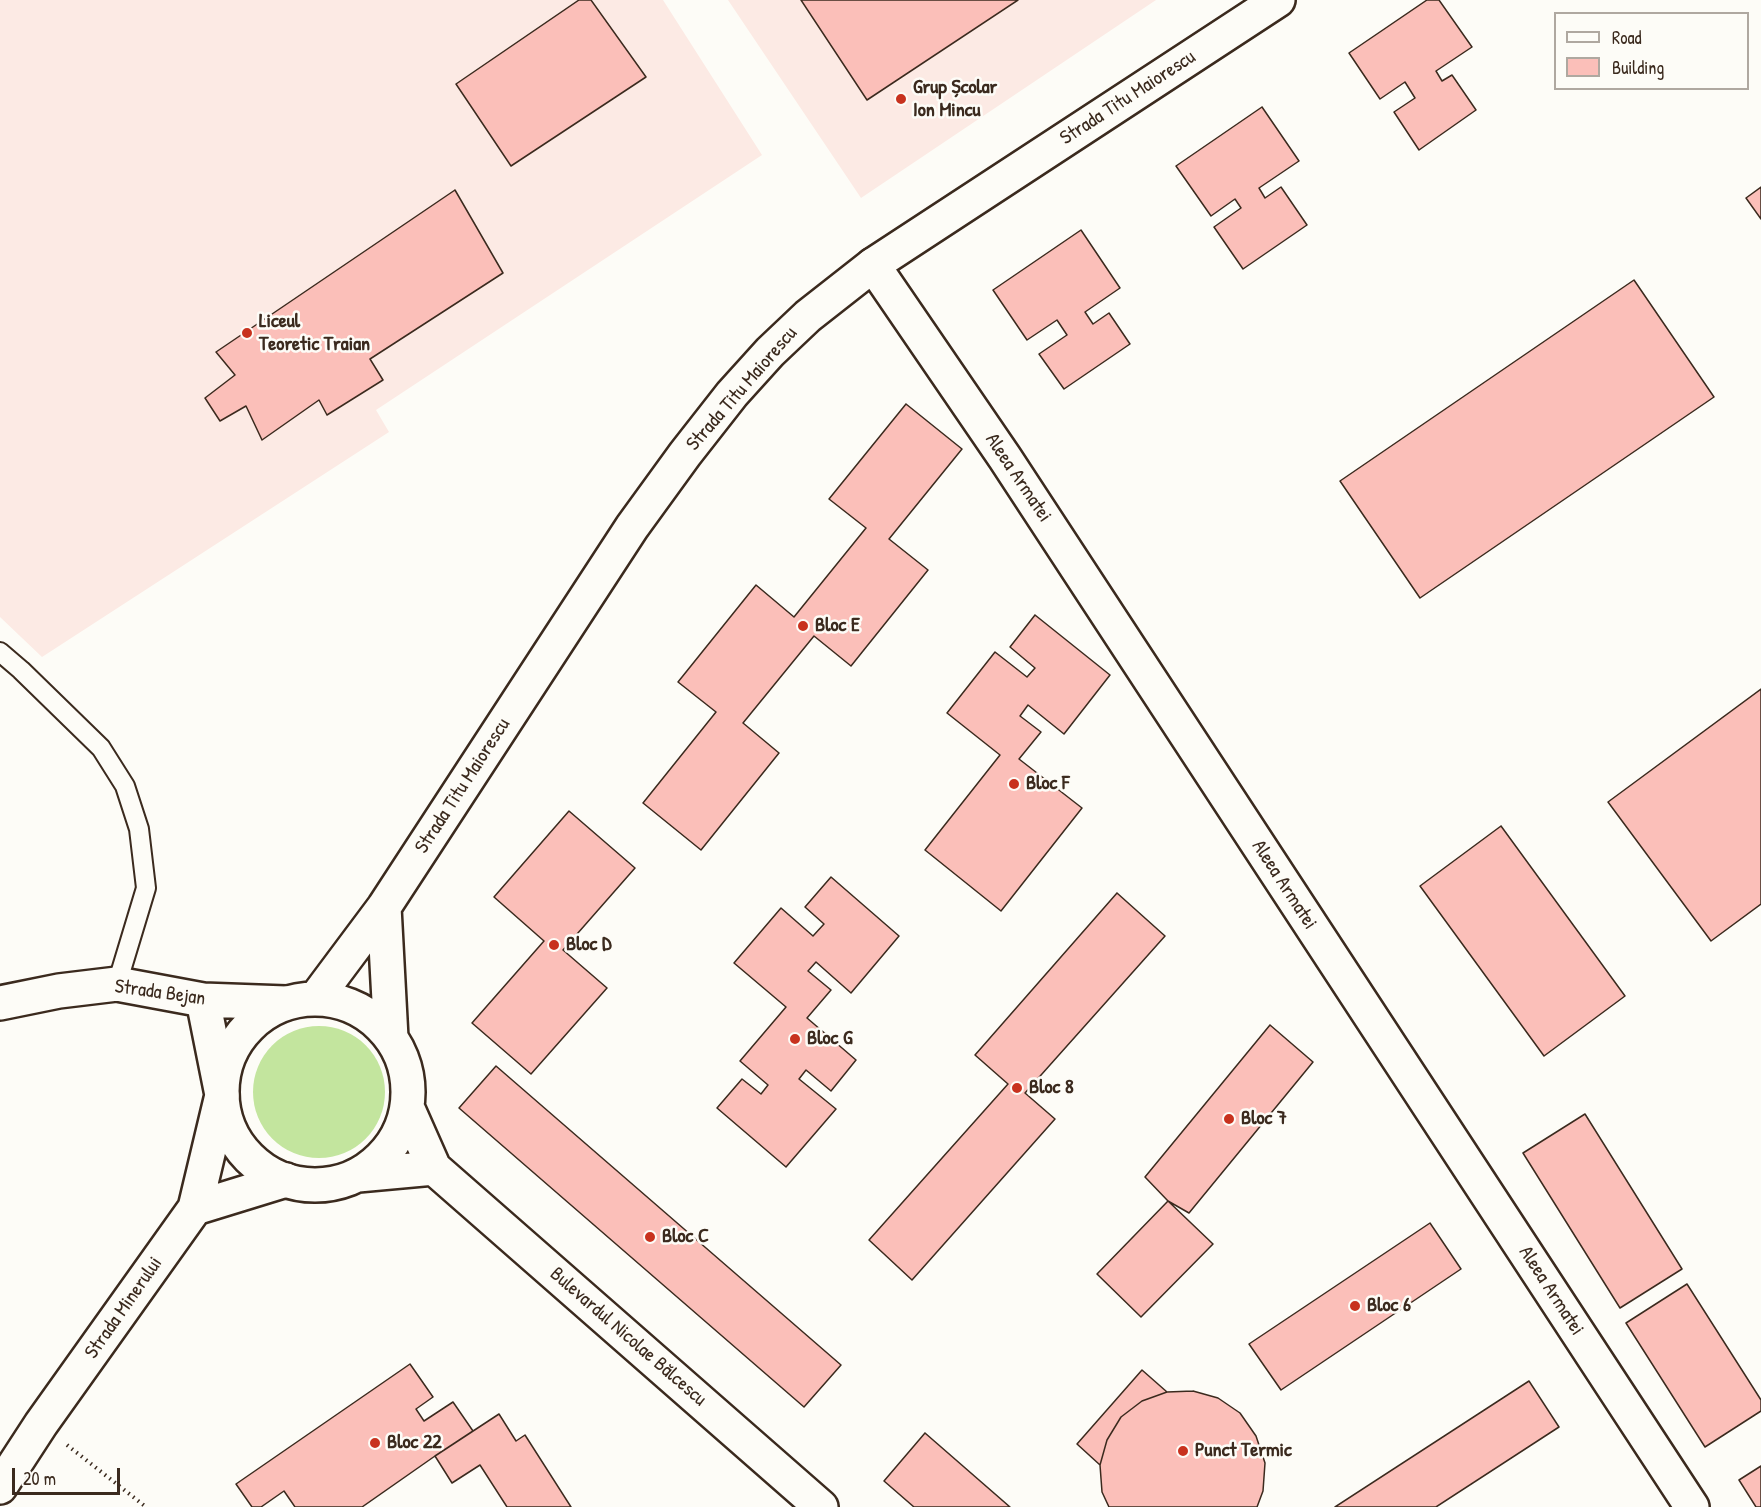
<!DOCTYPE html>
<html>
<head>
<meta charset="utf-8">
<style>
	body { margin:0 }
	#map { position:relative; width:1761px; height:1507px; overflow:hidden; background:#fdfcf7; font-family:"Patrick Hand",sans-serif }
	canvas { display:block }
	.legend { position:absolute; left:1554px; top:12px; width:195px; height:78px; box-sizing:border-box; background:#fdfcf7; border:2px solid #afa8a0; margin:0; padding:8px 10px; list-style:none; font-size:18px; color:#3b2a1e }
	.legend li { display:flex; align-items:center; gap:12px; height:30px }
	.legend b { width:30px; border:2px solid #afa8a0 }
	.scale { position:absolute; left:12px; top:1468px; width:108px; height:27px; box-sizing:border-box; border:3px solid #3b2a1e; border-top:0; padding-left:8px; font-size:18px; line-height:21px; white-space:nowrap; color:#3b2a1e; -webkit-text-stroke:4px #fdfcf7; paint-order:stroke }
</style>
</head>
<body>
<div id="map">
<canvas width="1761" height="1507"></canvas>
<ul class="legend">
<li><b style="height:8px;background:#fdfcf7"></b>Road</li>
<li><b style="height:16px;background:#fbbfb9"></b>Building</li>
</ul>
<div class="scale">20 m</div>
</div>
<script>
const context = document.querySelector('canvas').getContext('2d');
context.lineJoin = 'round';
function paint(path, color) {
  context.fillStyle = color;
  context.fill(path, 'evenodd');
}
function poly(rows) {
  const path = new Path2D();
  for (const r of rows) {
    if (r.length === 3) {
      path.moveTo(r[0] + r[2], r[1]);
      path.arc(r[0], r[1], r[2], 0, 2 * Math.PI);
      continue;
    }
    path.moveTo(r[0], r[1]);
    for (let i = 2; i < r.length; i += 2) path.lineTo(r[i], r[i + 1]);
  }
  return path;
}
function stroke(path, color, width, dash) {
  context.strokeStyle = color;
  context.lineWidth = width;
  context.lineCap = dash ? 'butt' : 'round';
  context.setLineDash(dash || []);
  context.stroke(path);
}
function write(font, color, halo, rows, align = 'center') {
  context.font = font + ' "Patrick Hand",sans-serif';
  context.lineWidth = 5;
  context.setLineDash([]);
  context.textBaseline = 'middle';
  context.strokeStyle = halo;
  context.fillStyle = color;
  for (const [text, x, y, turn = 0] of rows) {
    context.save();
    context.translate(x, y);
    context.rotate((+turn || 0) * Math.PI / 180);
    context.textAlign = isNaN(turn) ? turn : align;
    if (halo) context.strokeText(text, 0, 0);
    context.fillText(text, 0, 0);
    context.restore();
  }
}
paint(poly([
	[0,0,663,0,762,155,376,410,389,432,42,657,0,617],
	[728,0,1156,0,861,198]
]), '#fceae4');
paint(poly([
	[319,1092,66]
]), '#c3e59e');
const building = poly([
	[579,0,591,0,646,77,511,166,456,84,579,0],
	[801,0,1018,0,867,100,801,0],
	[1427,0,1439,0,1472,47,1436,71,1442,81,1452,75,1476,110,1419,150,1394,112,1415,98,1405,82,1380,99,1349,53,1427,0],
	[1262,107,1299,161,1259,188,1265,198,1281,187,1307,225,1243,269,1214,227,1241,208,1235,199,1211,216,1176,166,1262,107],
	[1761,187,1761,219,1746,198,1761,187],
	[455,190,503,273,370,359,383,380,327,415,319,400,262,440,246,406,220,421,205,398,235,375,216,352,455,190],
	[1081,230,1120,288,1085,312,1093,324,1109,313,1130,344,1064,389,1039,354,1067,335,1057,320,1027,340,993,290,1081,230],
	[1634,280,1714,397,1420,598,1340,481,1634,280],
	[906,404,962,449,889,539,928,570,851,666,814,636,743,723,779,753,701,850,643,803,716,712,678,682,756,585,794,617,866,528,829,499,906,404],
	[1035,615,1110,675,1064,734,1028,705,1020,716,1041,732,1019,759,1082,808,1001,911,925,850,1000,755,947,713,995,652,1027,677,1035,668,1010,647,1035,615],
	[1761,689,1761,904,1711,941,1608,802,1761,689],
	[569,811,635,868,563,950,607,988,531,1074,472,1023,544,941,494,897,569,811],
	[1501,826,1625,996,1544,1056,1420,886,1501,826],
	[831,877,899,936,851,993,816,962,808,971,831,990,807,1018,856,1060,831,1091,806,1070,799,1079,836,1109,786,1167,717,1108,742,1079,761,1094,768,1085,740,1061,786,1007,734,963,781,908,813,936,824,924,805,907,831,877],
	[1117,893,1165,936,1025,1093,1055,1119,912,1280,869,1240,1008,1084,975,1055,1117,893],
	[1270,1025,1313,1062,1189,1213,1168,1201,1145,1177,1270,1025],
	[496,1066,841,1365,804,1407,459,1108,496,1066],
	[1585,1114,1682,1269,1620,1308,1523,1153,1585,1114],
	[1168,1201,1213,1244,1141,1317,1097,1274,1168,1201],
	[1430,1223,1461,1269,1281,1390,1249,1344,1430,1223],
	[1687,1284,1761,1400,1761,1411,1705,1447,1626,1323,1687,1284],
	[410,1364,433,1397,416,1409,424,1421,453,1402,473,1431,435,1456,362,1507,295,1507,284,1491,261,1507,252,1507,236,1484,410,1364],
	[1142,1370,1167,1392,1142,1401,1121,1417,1107,1440,1100,1465,1077,1444,1142,1370],
	[1529,1381,1559,1427,1436,1507,1335,1507,1529,1381],
	[1193,1391,1218,1398,1240,1413,1256,1436,1265,1463,1263,1491,1257,1507,1109,1507,1102,1492,1100,1465,1107,1440,1121,1417,1142,1401,1167,1392,1193,1391],
	[499,1414,516,1441,525,1435,571,1507,507,1507,480,1465,452,1483,435,1456,499,1414],
	[925,1433,1010,1507,914,1507,884,1481,925,1433],
	[1761,1466,1761,1507,1756,1507,1739,1480,1761,1466]
]);
paint(building, '#fbbfb9');
stroke(building, '#3b2a1e', 1.5);
const service = poly([
	[0,652,21,670,101,748,125,786,139,829,146,888,117,984]
]);
const minor = poly([
	[873,265,1005,458,1692,1507]
]);
const tertiary = poly([
	[0,1003,59,991,117,984,203,1000,286,1003],
	[195,1208,222,1095,203,1000],
	[0,1487,41,1424,195,1208,286,1180]
]);
const secondary = poly([
	[384,907,391,1038],
	[316,998,384,907,632,527,685,454,732,394,770,352,808,316,873,265,1278,0],
	[315,1092,93],
	[407,1107,434,1168,821,1507],
	[358,1175,434,1168]
]);
stroke(service, '#3b2a1e', 22);
stroke(minor, '#3b2a1e', 38);
stroke(tertiary, '#3b2a1e', 38);
stroke(secondary, '#3b2a1e', 38);
stroke(poly([
	[67,1445,146,1507]
]), '#3b2a1e', 4, [1.5, 4.5]);
stroke(service, '#fdfcf7', 18);
stroke(minor, '#fdfcf7', 33);
stroke(tertiary, '#fdfcf7', 33);
stroke(secondary, '#fdfcf7', 33);
for (const [x, y, r, color] of [
	[901,99,6,"#c8321e"],
	[247,333,6,"#c8321e"],
	[803,626,6,"#c8321e"],
	[1014,784,6,"#c8321e"],
	[554,945,6,"#c8321e"],
	[795,1039,6,"#c8321e"],
	[1017,1088,6,"#c8321e"],
	[1229,1119,6,"#c8321e"],
	[650,1237,6,"#c8321e"],
	[1355,1306,6,"#c8321e"],
	[375,1443,6,"#c8321e"],
	[1183,1451,6,"#c8321e"]
]) {
  const dot = new Path2D();
  dot.arc(x, y, r, 0, 2 * Math.PI);
  context.fillStyle = color;
  context.fill(dot);
  stroke(dot, '#fdfcf7', 2);
}
write('bold 20px', '#3b2a1e', '#fdfcf7', [
	["Grup Școlar",913,88],
	["Ion Mincu",913,111],
	["Liceul",259,322],
	["Teoretic Traian",259,345],
	["Bloc E",815,626],
	["Bloc F",1026,784],
	["Bloc D",566,945],
	["Bloc G",807,1039],
	["Bloc 8",1029,1088],
	["Bloc 7",1241,1119],
	["Bloc C",662,1237],
	["Bloc 6",1367,1306],
	["Bloc 22",387,1443],
	["Punct Termic",1195,1451]
], 'left');
write('20px', '#3b2a1e', '#fdfcf7', [
	["Strada Titu Maiorescu",1128,98,-33],
	["Strada Titu Maiorescu",742,389,-49],
	["Aleea Armatei",1018,478,56],
	["Strada Titu Maiorescu",463,786,-57],
	["Aleea Armatei",1284,885,57],
	["Strada Bejan",160,993,8],
	["Aleea Armatei",1551,1291,57],
	["Strada Minerului",124,1308,-55],
	["Bulevardul Nicolae Bălcescu",628,1337,41]
]);
</script>
</body>
</html>
